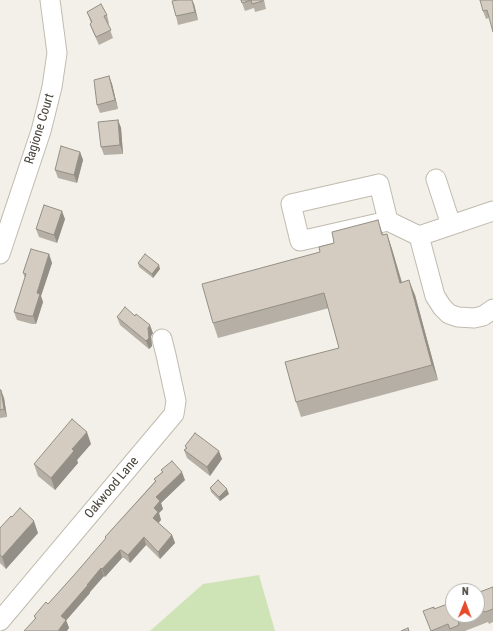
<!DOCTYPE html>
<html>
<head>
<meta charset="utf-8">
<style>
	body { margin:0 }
	#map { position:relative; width:493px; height:631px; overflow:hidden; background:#f3f0e9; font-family:"Roboto Condensed",sans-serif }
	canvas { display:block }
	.north { position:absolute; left:445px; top:583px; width:40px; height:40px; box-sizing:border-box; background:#fff; border:1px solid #b5b3af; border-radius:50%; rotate:1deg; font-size:11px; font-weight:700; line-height:16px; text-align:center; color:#464138 }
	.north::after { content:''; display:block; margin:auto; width:14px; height:18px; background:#e8492b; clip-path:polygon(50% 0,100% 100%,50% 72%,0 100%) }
</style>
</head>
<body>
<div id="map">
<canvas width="493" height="631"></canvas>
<div class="north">N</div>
</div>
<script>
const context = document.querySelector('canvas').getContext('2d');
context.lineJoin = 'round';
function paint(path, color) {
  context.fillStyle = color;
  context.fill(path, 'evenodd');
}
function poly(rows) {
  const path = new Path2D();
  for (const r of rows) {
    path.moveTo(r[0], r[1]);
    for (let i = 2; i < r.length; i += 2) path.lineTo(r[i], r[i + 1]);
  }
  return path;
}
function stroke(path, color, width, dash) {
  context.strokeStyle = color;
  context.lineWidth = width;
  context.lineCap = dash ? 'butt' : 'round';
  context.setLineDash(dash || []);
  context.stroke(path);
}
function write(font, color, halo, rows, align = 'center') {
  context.font = font + ' "Roboto Condensed",sans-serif';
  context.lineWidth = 3;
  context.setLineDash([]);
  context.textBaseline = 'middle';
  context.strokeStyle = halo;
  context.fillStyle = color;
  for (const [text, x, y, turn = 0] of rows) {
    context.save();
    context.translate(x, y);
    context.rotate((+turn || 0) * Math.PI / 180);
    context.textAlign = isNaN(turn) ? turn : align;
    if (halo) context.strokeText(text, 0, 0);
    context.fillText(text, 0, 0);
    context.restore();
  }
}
paint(poly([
	[259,575,275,631,150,631,203,584]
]), '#cfe4b6');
const minor = poly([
	[436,179,451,225],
	[379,184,388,221,300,241,291,204,379,184],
	[388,221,419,236,435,296,442,307,449,314,458,317,474,318,483,316,493,309],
	[419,236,493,211],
	[0,254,41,131,52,87,57,53,50,0],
	[0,621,174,414,176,401,166,355,162,339]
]);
stroke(minor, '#c1bbaf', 21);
stroke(minor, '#fff', 19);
paint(poly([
	[241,0,264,0,266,9,255,12,254,8,245,11],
	[493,0,489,18,486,19,483,11],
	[194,4,198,20,178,25,176,16],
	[87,12,107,15,109,23,108,24,113,38,99,45,93,32,90,24,91,23],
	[109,76,112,84,118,109,100,113,97,105],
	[118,120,121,128,123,154,104,155,101,147],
	[80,152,83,160,77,183,58,178,55,170],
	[65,219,57,243,39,237,36,229],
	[387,234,392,249,402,282,415,295,438,380,301,417,296,402,339,348,329,308,218,338,213,323,383,235],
	[49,254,52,263,41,296,43,302,36,324,32,324,17,320,14,312,25,278,23,273],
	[138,263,160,269,153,278,139,267],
	[117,317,153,333,151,336,152,346,149,349,120,325],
	[0,390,4,398,7,417,0,418],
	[91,444,77,460,78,463,55,490,38,476,34,464],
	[185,446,222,459,210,476,187,458,184,450,186,449],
	[161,470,185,480,161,503,163,509,159,513,161,520,158,523,172,535,175,543,160,559,146,545,130,563,124,558,122,558,105,577,104,576,90,592,90,593,66,620,69,628,35,619,34,616,48,604,75,574,106,539,105,537,155,481,154,479,162,472],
	[210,488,229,494,220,501,211,492],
	[12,517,38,533,6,569,0,563,0,528],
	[493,587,493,622,489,624,488,622,465,631,431,631,434,609,453,615,477,615,477,593]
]), '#b6afa5');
paint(poly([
	[192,0,194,4,198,20,195,12],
	[109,76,112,84,118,109,115,100],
	[118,120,121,128,123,154,120,145],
	[80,152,83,160,77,183,74,175],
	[62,211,65,219,57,243,54,235],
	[378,220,383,235,382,235],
	[387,234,392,249,406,298,400,283],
	[49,254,52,263,41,296,43,302,36,324,33,316,37,293],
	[159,265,160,269,153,278,152,274],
	[409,280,415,295,438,380,432,365],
	[150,325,153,333,151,336,152,346,149,349,146,341,148,328],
	[1,390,4,398,7,417,4,409],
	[87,432,91,444,77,460,78,463,55,490,51,478,72,449],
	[219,451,222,459,210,476,207,467],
	[182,472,185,480,161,503,163,509,159,513,161,520,156,526,153,518,154,508,156,497],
	[227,489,229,494,220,501,219,497],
	[34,521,38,533,6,569,2,557],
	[172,535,175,543,160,559,158,552],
	[144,537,146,545,130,563,128,555],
	[120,550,122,558,105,577,102,569],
	[101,568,104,576,90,592,90,593,64,623,61,616],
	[66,620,69,628,67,631,58,631]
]), '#948f86');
const building = poly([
	[177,0,192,0,195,12,176,16,172,1,177,0],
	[241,0,263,0,263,1,252,4,251,0,242,3,241,0],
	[480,0,493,0,493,32,487,10,483,11,480,0],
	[101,4,107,15,104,16,111,30,96,37,90,24,92,22,87,12,101,4],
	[109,76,115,100,97,105,94,80,109,76],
	[118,120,120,145,101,147,98,122,118,120],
	[61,146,80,152,74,175,55,170,61,146],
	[44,205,62,211,54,235,36,229,44,205],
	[378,220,382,235,387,234,400,283,409,280,432,365,296,402,285,362,339,348,324,293,213,323,202,284,320,252,319,247,334,243,332,232,378,220],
	[31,249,49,254,37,293,40,294,33,316,29,316,14,312,26,274,23,273,31,249],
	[145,254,159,265,152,274,138,263,145,254],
	[125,307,135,316,136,314,150,325,148,328,149,338,146,341,117,317,125,307],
	[0,390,1,390,4,409,0,410,0,390],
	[72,419,87,432,72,449,74,451,51,478,34,464,72,419],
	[195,433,219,451,207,467,184,450,187,448,185,446,195,433],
	[172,461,182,472,156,497,160,501,154,508,158,512,153,518,172,535,158,552,144,537,128,555,121,550,120,550,102,569,101,568,87,585,88,585,61,616,66,620,58,631,24,631,36,618,34,616,46,602,48,604,75,574,106,538,105,537,156,481,154,479,163,472,161,470,172,461],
	[218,480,227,489,219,497,210,488,218,480],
	[20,508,34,521,2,557,0,555,0,528,11,516,12,517,20,508],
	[493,587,493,609,485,612,484,611,477,613,477,593,493,587],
	[453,602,453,615,472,615,458,620,459,625,450,629,448,624,431,631,423,611,434,607,434,609,453,602],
	[408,628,409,631,401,631,408,628]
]);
paint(building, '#d4ccc0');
stroke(building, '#948f86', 1);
write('13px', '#464138', '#fff', [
	["Ragione Court",40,129,-73],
	["Oakwood Lane",112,488,-50]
]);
</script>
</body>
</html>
